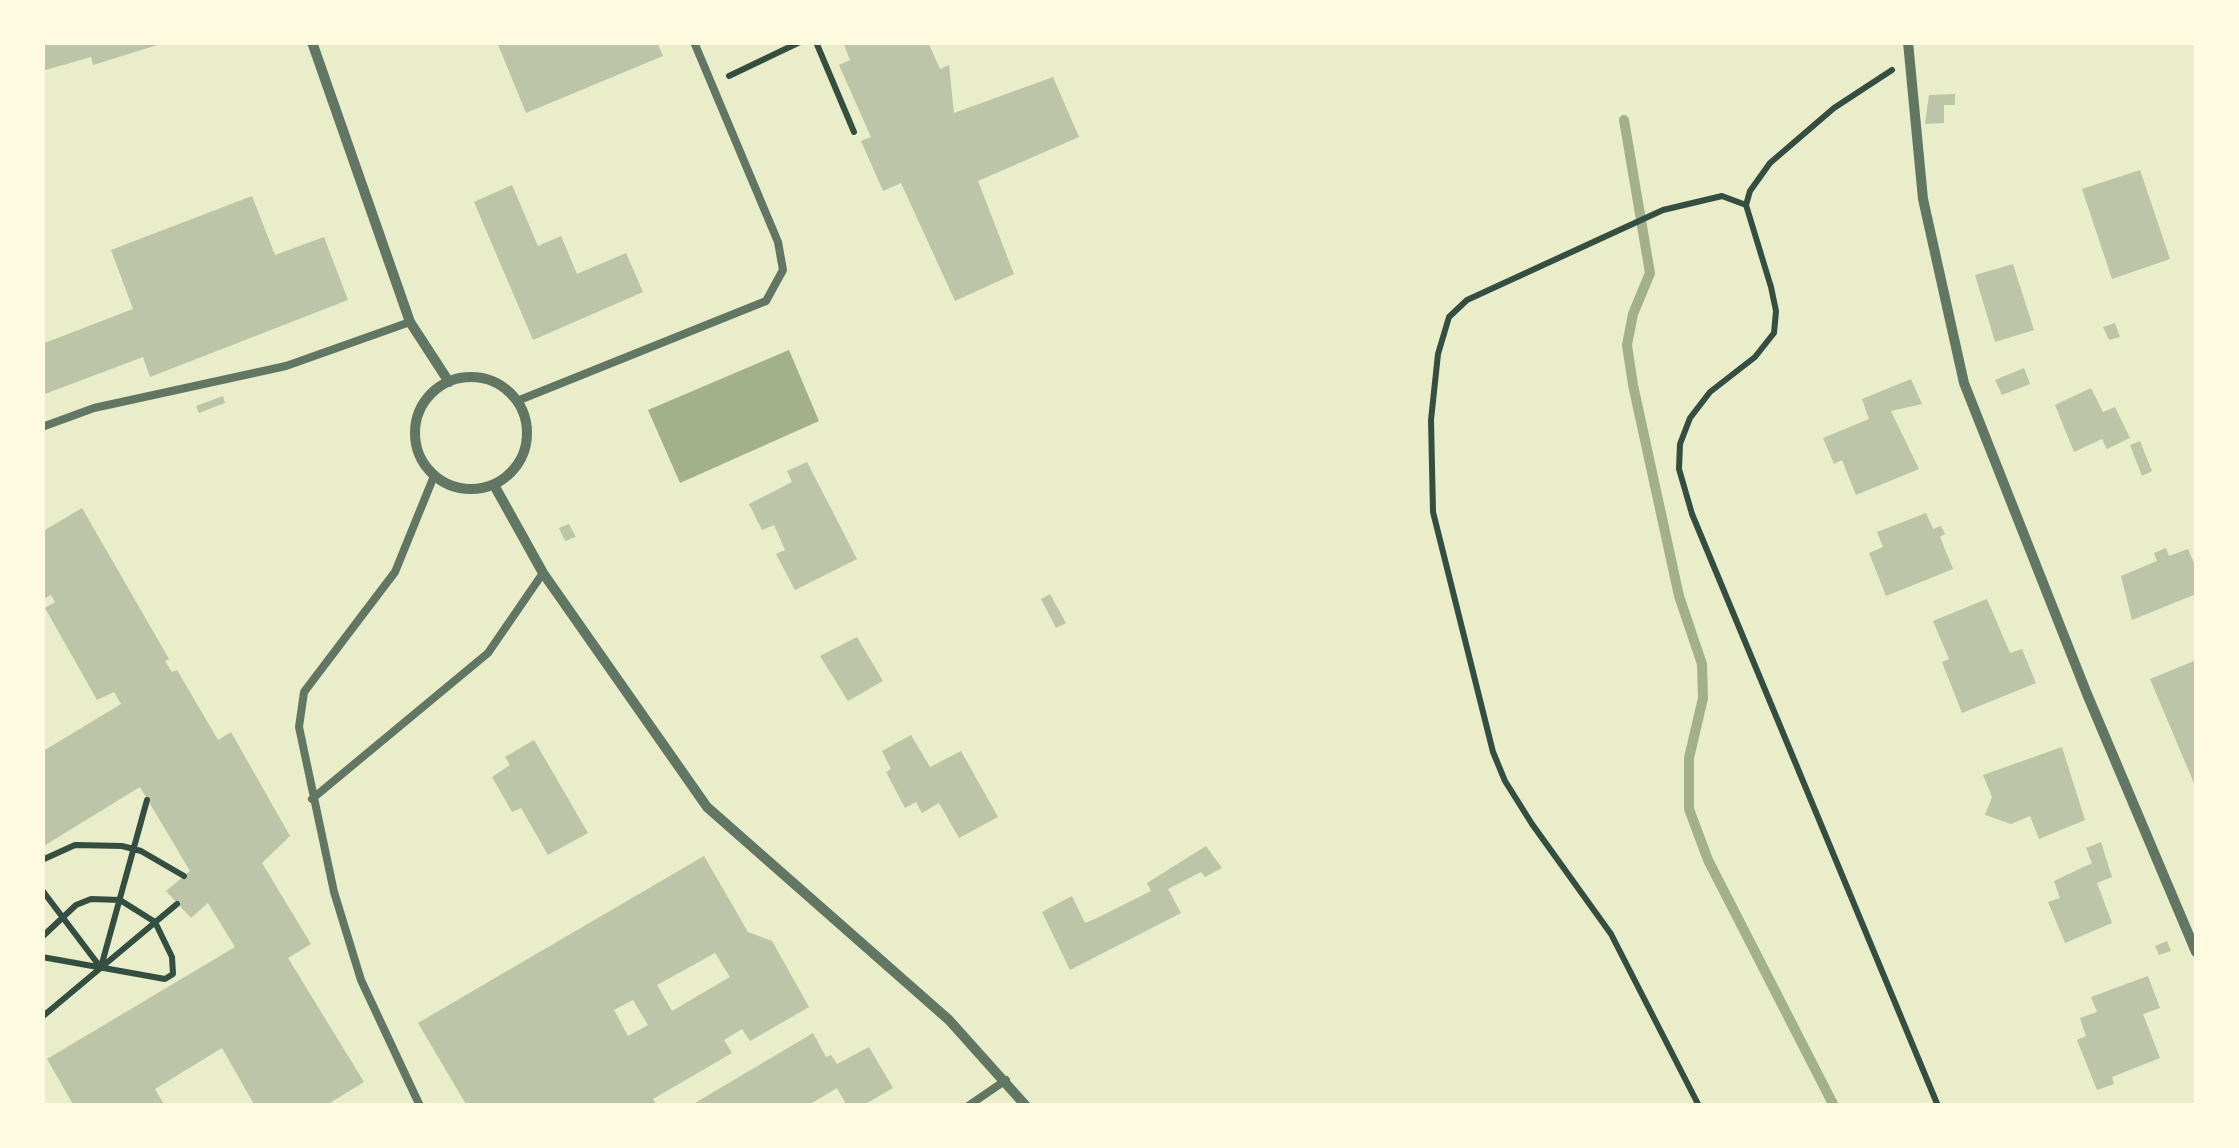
<!DOCTYPE html>
<html>
<head>
<meta charset="utf-8">
<style>
	body { margin:0 }
	#map { position:relative; width:2239px; height:1148px; overflow:hidden; background:#e9edc9; font-family:Lato,sans-serif }
	canvas { display:block }
	.frame { position:absolute; inset:0; border:45px solid #fefae0; pointer-events:none }
</style>
</head>
<body>
<div id="map">
<canvas width="2239" height="1148"></canvas>
<div class="frame"></div>
</div>
<script>
const context = document.querySelector('canvas').getContext('2d');
context.lineJoin = 'round';
function paint(path, color) {
  context.fillStyle = color;
  context.fill(path, 'evenodd');
}
function poly(rows) {
  const path = new Path2D();
  for (const r of rows) {
    if (r.length === 3) {
      path.moveTo(r[0] + r[2], r[1]);
      path.arc(r[0], r[1], r[2], 0, 2 * Math.PI);
      continue;
    }
    path.moveTo(r[0], r[1]);
    for (let i = 2; i < r.length; i += 2) path.lineTo(r[i], r[i + 1]);
  }
  return path;
}
function stroke(path, color, width, dash) {
  context.strokeStyle = color;
  context.lineWidth = width;
  context.lineCap = dash ? 'butt' : 'round';
  context.setLineDash(dash || []);
  context.stroke(path);
}
paint(poly([
	[789,350,819,421,680,483,648,410]
]), '#a3b18a');
stroke(poly([
	[1624,120,1650,273,1633,314,1627,345,1633,385,1679,596,1702,664,1703,698,1689,758,1689,809,1708,860,1834,1106]
]), '#a3b18a', 10);
paint(poly([
	[42,42,164,42,164,43,93,65,91,57,42,71],
	[497,42,657,42,663,56,526,113],
	[843,42,928,42,940,69,949,65,954,113,1053,77,1079,137,978,181,1014,274,955,301,901,183,883,191,861,141,871,137,839,65,850,60],
	[1955,94,1955,105,1944,105,1944,123,1925,124,1929,95],
	[2140,170,2170,259,2112,279,2082,189],
	[512,185,538,246,561,236,577,274,626,253,643,292,533,340,474,202],
	[252,196,275,255,324,237,348,300,150,377,143,357,42,395,42,344,133,309,111,250],
	[2013,264,2034,330,1995,342,1975,275],
	[2115,323,2120,337,2109,340,2103,327],
	[2024,368,2030,384,2002,395,1995,380],
	[1911,379,1922,404,1891,411,1919,469,1856,495,1842,460,1834,464,1823,438,1869,419,1862,399],
	[2091,388,2103,412,2115,407,2130,438,2107,449,2102,439,2074,452,2055,405],
	[223,396,225,403,199,413,196,406],
	[2140,441,2152,471,2142,476,2130,445],
	[807,462,857,559,795,590,776,554,785,550,774,525,762,530,749,504,792,482,787,471],
	[82,508,169,659,165,661,172,672,177,670,218,740,231,732,290,836,262,863,311,944,288,958,364,1082,325,1106,255,1106,222,1048,155,1089,165,1106,74,1106,47,1059,235,947,208,903,191,918,166,891,190,871,140,787,42,847,42,746,45,750,121,704,114,692,97,700,45,608,55,602,51,595,42,600,42,526,45,530],
	[1926,513,1933,529,1941,526,1945,534,1940,537,1953,569,1886,596,1869,553,1883,547,1877,532],
	[569,524,576,537,565,541,559,528],
	[2166,548,2169,556,2188,549,2196,568,2196,594,2132,620,2121,576,2157,561,2154,553],
	[1050,594,1066,623,1056,628,1041,599],
	[1987,599,2010,653,2022,649,2036,683,1962,713,1942,662,1949,659,1933,621],
	[857,637,883,681,848,701,820,656],
	[2194,661,2196,666,2196,788,2150,679],
	[911,735,930,767,961,751,998,817,959,838,939,803,922,813,916,802,905,808,886,772,891,769,882,751],
	[534,740,588,833,548,855,521,808,512,812,492,777,510,765,505,757],
	[2062,747,2085,820,2039,839,2030,816,2011,824,1985,815,1992,797,1983,775],
	[2101,842,2112,877,2097,883,2112,923,2065,943,2048,902,2060,898,2054,881,2092,863,2086,848],
	[1206,846,1222,868,1205,877,1201,872,1168,889,1181,913,1070,970,1042,912,1072,896,1085,923,1097,918,1151,891,1147,883],
	[704,856,748,932,772,941,809,1007,750,1041,742,1029,724,1040,732,1053,653,1099,657,1106,467,1106,418,1023],
	[715,953,730,977,672,1011,657,985],
	[633,1000,648,1025,628,1036,614,1010],
	[2167,941,2171,951,2159,955,2155,946],
	[2148,976,2160,1008,2143,1014,2160,1058,2112,1077,2114,1084,2097,1090,2077,1040,2086,1036,2080,1018,2097,1012,2091,997],
	[813,1033,826,1057,831,1055,837,1064,869,1047,893,1088,862,1106,847,1106,837,1088,807,1106,690,1106]
]), '#bcc5a7');
stroke(poly([
	[816,42,854,132],
	[1892,70,1834,108,1770,163,1750,191,1746,205,1771,287,1776,311,1774,333,1755,357,1710,392,1690,418,1680,444,1679,469,1692,514,1938,1106],
	[729,76,800,42],
	[42,860,75,845,122,846,141,851,184,876],
	[42,890,101,968],
	[42,937,76,905,91,899,120,900,155,922,172,957,173,974,165,979,42,957],
	[101,967,147,800],
	[42,1017,177,904],
	[1699,1106,1611,934,1532,824,1505,781,1493,752,1433,512,1431,420,1438,354,1449,317,1467,300,1663,210,1722,196,1746,205]
]), '#344e41', 6);
stroke(poly([
	[517,401,766,301,783,270,778,242,694,42],
	[42,427,94,408,286,366,410,322],
	[312,799,488,653,543,573],
	[420,1106,361,980,334,892,299,727,304,692,395,572,434,476],
	[968,1106,1006,1080]
]), '#617663', 8);
stroke(poly([
	[312,42,410,322,449,382],
	[1908,42,1923,199,1964,383,2087,694,2196,952],
	[471,433,56],
	[494,485,543,573,707,807,949,1020,1026,1106]
]), '#617663', 10);
</script>
</body>
</html>
